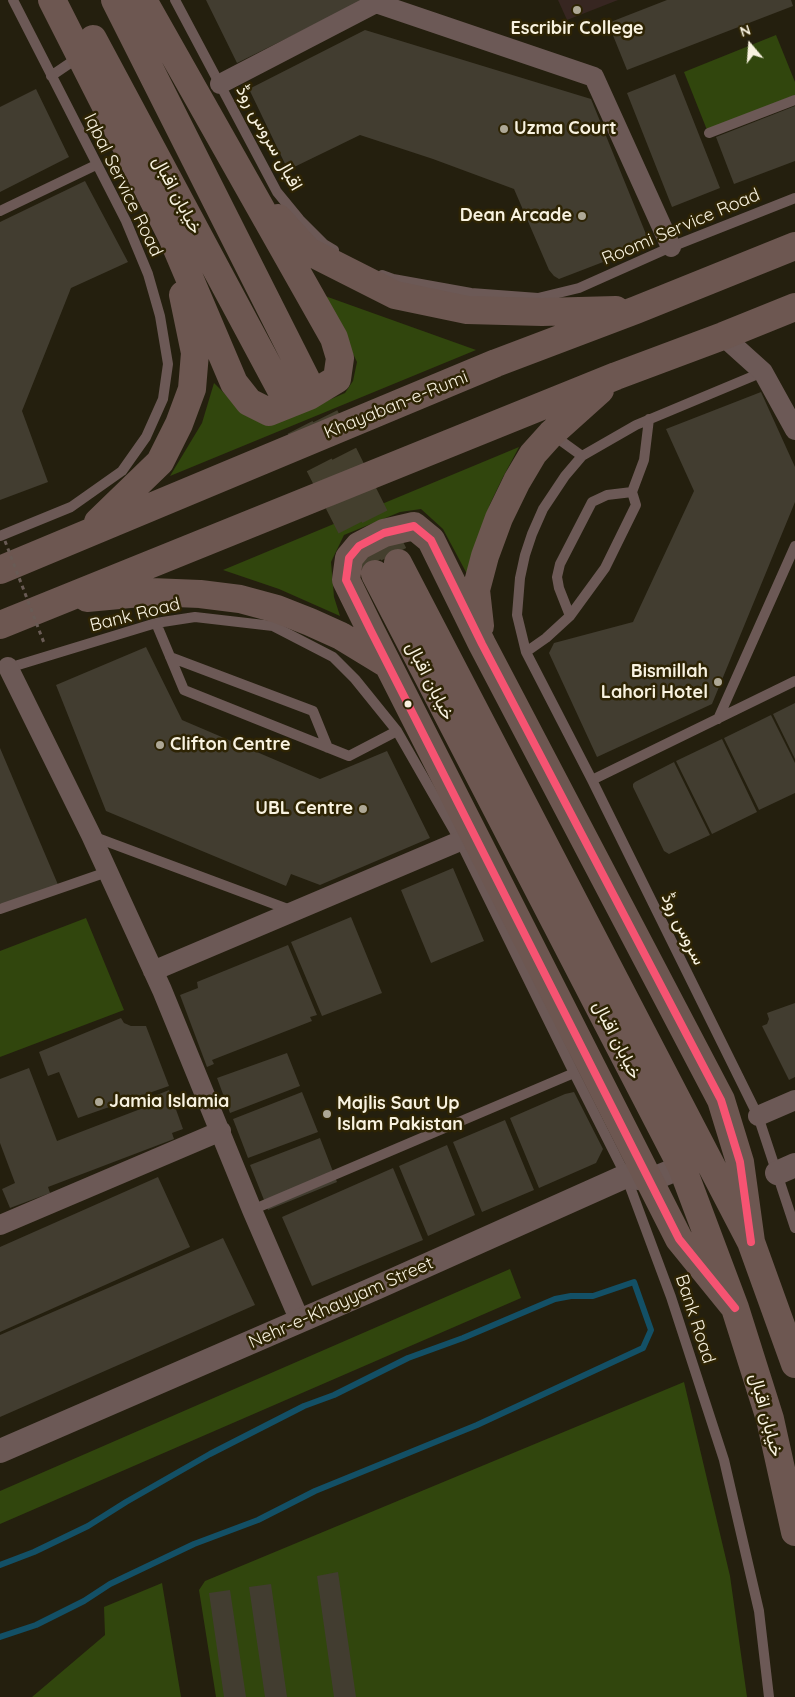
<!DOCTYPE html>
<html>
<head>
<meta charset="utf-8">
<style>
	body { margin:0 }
	#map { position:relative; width:795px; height:1697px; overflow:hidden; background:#241f0e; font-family:Quicksand,sans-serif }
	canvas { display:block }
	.north { position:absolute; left:725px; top:20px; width:50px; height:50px; -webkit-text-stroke:4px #2e2404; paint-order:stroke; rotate:342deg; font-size:14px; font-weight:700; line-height:20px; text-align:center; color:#f8f2e0 }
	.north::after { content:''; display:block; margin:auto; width:18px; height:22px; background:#f8f2e0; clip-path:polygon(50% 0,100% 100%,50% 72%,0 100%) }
</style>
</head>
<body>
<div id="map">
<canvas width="795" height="1697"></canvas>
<div class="north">N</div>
</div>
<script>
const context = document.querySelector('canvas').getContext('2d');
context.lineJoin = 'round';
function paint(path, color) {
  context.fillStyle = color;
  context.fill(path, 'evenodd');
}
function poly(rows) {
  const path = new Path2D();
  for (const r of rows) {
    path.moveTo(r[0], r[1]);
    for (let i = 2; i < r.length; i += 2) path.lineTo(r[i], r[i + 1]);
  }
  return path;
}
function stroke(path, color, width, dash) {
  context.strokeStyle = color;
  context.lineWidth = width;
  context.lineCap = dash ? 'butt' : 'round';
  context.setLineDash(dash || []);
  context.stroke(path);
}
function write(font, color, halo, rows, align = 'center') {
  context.font = font + ' Quicksand,Vazirmatn,sans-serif';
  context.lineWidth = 5;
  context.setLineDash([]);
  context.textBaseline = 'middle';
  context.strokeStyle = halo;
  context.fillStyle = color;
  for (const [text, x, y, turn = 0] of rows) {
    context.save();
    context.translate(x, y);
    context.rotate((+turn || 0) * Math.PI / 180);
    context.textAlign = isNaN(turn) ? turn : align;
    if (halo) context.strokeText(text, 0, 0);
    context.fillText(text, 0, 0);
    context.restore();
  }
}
paint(poly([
	[558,0,618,0,567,20]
]), '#372621');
paint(poly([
	[776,35,795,82,795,95,707,130,684,72],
	[325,296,476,350,170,476,202,423,214,383,240,409,274,424,345,393,353,381,357,362],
	[519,447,502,479,490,504,467,574,443,529,421,509,400,512,344,535,331,562,334,597,340,616,279,589,223,570],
	[86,918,124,1010,0,1057,0,951],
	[510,1269,521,1298,0,1524,0,1491],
	[684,1382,730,1576,747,1697,216,1697,199,1590,205,1581],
	[162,1583,181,1697,32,1697,105,1635,104,1607]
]), '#31460d');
stroke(poly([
	[0,1565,34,1552,88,1526,126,1502,210,1454,304,1406,334,1395,408,1358,463,1338,555,1299,571,1296,593,1296,634,1282,651,1330,643,1348,477,1425,315,1491,258,1520,194,1544,110,1584,84,1601,36,1625,0,1637]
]), '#135066', 6);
paint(poly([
	[206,0,364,0,237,63],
	[667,0,791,0,793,6,627,70,608,23],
	[365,30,591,99,650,244,559,279,554,276,549,270,514,189,433,159,360,135,288,170,249,89],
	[675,74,720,188,672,207,627,93],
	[36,89,69,157,0,192,0,107],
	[795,106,795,161,734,184,716,137],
	[85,181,128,262,71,288,22,411,48,482,0,500,0,222],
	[761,392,795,467,795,502,712,704,597,757,549,653,554,643,633,622,694,491,666,429],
	[146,647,182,720,320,779,387,751,430,838,320,885,291,874,286,886,106,811,56,685],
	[795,703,795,759,773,714],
	[771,715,795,763,795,793,759,810,724,738],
	[722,739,757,812,712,834,676,761],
	[0,748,59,887,3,910,0,903],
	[674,762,710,835,669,854,664,851,633,787,633,784,635,782],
	[453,868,484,941,431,963,401,890],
	[351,917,382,993,322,1016,291,942],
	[288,945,317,1015,310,1017,312,1021,212,1060,214,1064,207,1067,180,995,198,988,197,982],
	[795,1003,795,1077,789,1080,762,1026,767,1024,769,1019,767,1013],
	[121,1018,124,1023,131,1026,146,1026,169,1086,78,1118,59,1072,48,1076,39,1052],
	[287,1053,300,1086,230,1113,217,1078],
	[29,1068,57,1141,143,1108,140,1102,169,1090,183,1129,172,1133,174,1139,48,1187,50,1193,10,1208,2,1189,15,1183,0,1143,0,1079],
	[302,1092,318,1132,248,1158,233,1119],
	[574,1092,603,1149,596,1163,539,1188,510,1118,565,1094],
	[505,1120,534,1190,482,1212,453,1142],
	[320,1138,337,1182,268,1210,250,1165],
	[447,1145,475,1215,428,1236,399,1166],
	[393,1168,423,1240,312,1286,282,1217],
	[158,1177,190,1247,0,1332,0,1247],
	[223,1238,255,1305,0,1417,0,1335],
	[338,1572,356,1697,334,1697,317,1576],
	[271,1584,287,1697,265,1697,249,1587],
	[230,1590,246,1697,224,1697,209,1593]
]), '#423d30');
stroke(poly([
	[306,379,398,563],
	[281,390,375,574]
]), '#443f2e', 28, [28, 14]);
stroke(poly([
	[175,0,277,192,300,220,324,244,334,250],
	[51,76,79,57],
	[709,133,795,100],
	[0,211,96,165],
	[382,275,393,279,471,293,538,298,579,288,671,247,795,198],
	[763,372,636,425,582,456,565,476,543,509,532,534,525,555,520,578,517,615,526,652,592,780,758,1116,795,1228],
	[553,435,582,456],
	[0,536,71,507,122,471,146,437,163,399,168,364,160,316,148,274,126,221,13,0],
	[570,616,559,588,557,577,560,564,592,502,607,495,632,492],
	[156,623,184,690,349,756,397,731],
	[526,652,546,638,570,616,605,568,636,505,632,492,644,460,649,419],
	[170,657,313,711,328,748],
	[5,669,156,623,195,617,273,626,333,657,355,679,397,731,460,841,574,1073,626,1176,671,1297,724,1460,759,1611,769,1697],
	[718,719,795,546],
	[592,780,795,681],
	[92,836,293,911],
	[0,909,107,872],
	[252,1210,574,1073]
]), '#6c5956', 10);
stroke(poly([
	[220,84,376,3,594,77,671,247],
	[723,336,763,372,795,430],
	[8,667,91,835,162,990,252,1210,300,1321],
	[153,971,460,841],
	[758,1116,795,1100],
	[0,1225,221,1131]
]), '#6c5956', 20);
stroke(poly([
	[777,1173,795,1165],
	[0,1451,378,1287,626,1176,650,1180,682,1167]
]), '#6c5956', 24);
stroke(poly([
	[52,0,172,237,234,383,249,402,269,412,309,396,337,379,340,358,334,338,143,0],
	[115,0,306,379],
	[93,39,281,390],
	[278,218,308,251,395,295,467,310,542,312,616,310],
	[98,522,160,462,179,424,192,389,195,353,183,295],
	[398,563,751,1242,795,1364],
	[0,570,496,363,636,310,795,246],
	[375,574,682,1167,735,1308,770,1419,795,1532],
	[87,598,151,592,200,594,240,599,277,609,310,622,341,636,387,664],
	[0,625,616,376,723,336,795,307],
	[480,626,476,590,485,556,499,518,517,481,533,454,551,434,600,390],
	[735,1308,679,1239,371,631,346,580,349,558,359,546,384,533,414,526,431,540,482,644,721,1100,740,1162,751,1242]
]), '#6d5751', 28);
stroke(poly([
	[5,541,44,643]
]), '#695b55', 3, [4, 4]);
stroke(poly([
	[735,1308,679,1239,371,631,346,580,349,558,359,546,384,533,414,526,431,540,482,644,721,1100,740,1162,751,1242]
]), '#f65372', 8);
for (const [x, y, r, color] of [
	[577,10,5,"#aea896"],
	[504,129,5,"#aea896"],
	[582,216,5,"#aea896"],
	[718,682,5,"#aea896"],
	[408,704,4.5,"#f8f2e0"],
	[160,745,5,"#aea896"],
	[363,809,5,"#aea896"],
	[99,1102,5,"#aea896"],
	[327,1114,5,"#aea896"]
]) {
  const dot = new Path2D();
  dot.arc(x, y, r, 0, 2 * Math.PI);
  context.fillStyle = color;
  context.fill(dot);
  stroke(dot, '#2e2404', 2);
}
write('bold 18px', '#f8f2e0', '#2e2404', [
	["Escribir College",577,29,"center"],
	["Uzma Court",514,129],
	["Dean Arcade",572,216,"right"],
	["Bismillah",708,672,"right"],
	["Lahori Hotel",708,693,"right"],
	["Clifton Centre",170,745],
	["UBL Centre",353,809,"right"],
	["Jamia Islamia",109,1102],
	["Majlis Saut Up",337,1104],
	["Islam Pakistan",337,1125]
], 'left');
write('18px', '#f8f2e0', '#2e2404', [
	["اقبال سروس روڈ",269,138,61],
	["Iqbal Service Road",123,185,64],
	["خیابان اقبال",177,195,62],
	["Roomi Service Road",681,227,-23],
	["Khayaban-e-Rumi",396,405,-22],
	["Bank Road",135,615,-14],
	["خیابان اقبال",430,681,63],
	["سروس روڈ",683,929,64],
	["خیابان اقبال",617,1040,63],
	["Nehr-e-Khayyam Street",341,1303,-24],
	["Bank Road",695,1319,72],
	["خیابان اقبال",766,1415,75]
]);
</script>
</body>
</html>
